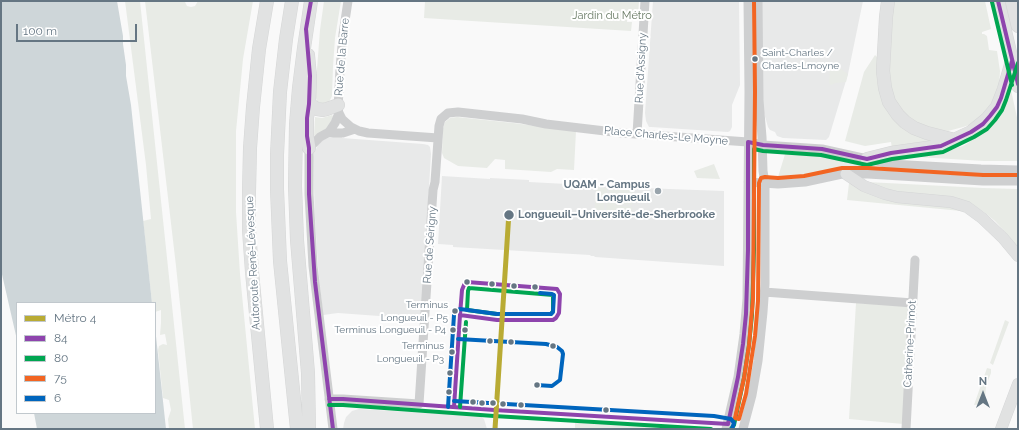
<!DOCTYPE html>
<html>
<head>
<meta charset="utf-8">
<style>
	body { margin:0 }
	#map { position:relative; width:1019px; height:430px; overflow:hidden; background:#f9f9f9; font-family:Raleway,sans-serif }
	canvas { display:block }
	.frame { position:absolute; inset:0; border:2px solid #657683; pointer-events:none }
	.legend { position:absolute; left:16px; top:302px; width:140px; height:112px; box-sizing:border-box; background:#fff; border:1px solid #c1c8cd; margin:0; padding:5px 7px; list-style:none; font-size:12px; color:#657683 }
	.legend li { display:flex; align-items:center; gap:8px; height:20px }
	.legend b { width:20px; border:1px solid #c1c8cd }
	.north { position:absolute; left:963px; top:374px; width:40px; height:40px; -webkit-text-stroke:3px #fff; paint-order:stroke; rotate:0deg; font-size:11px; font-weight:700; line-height:16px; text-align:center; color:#657683 }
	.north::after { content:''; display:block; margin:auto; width:14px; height:18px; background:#657683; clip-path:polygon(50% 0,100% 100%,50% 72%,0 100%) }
	.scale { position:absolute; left:16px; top:24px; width:121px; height:18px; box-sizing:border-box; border:2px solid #657683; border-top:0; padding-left:5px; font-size:12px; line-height:14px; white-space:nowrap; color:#657683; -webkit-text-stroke:3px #fff; paint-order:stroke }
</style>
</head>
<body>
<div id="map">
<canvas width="1019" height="430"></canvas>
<div class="frame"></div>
<ul class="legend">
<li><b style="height:5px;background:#b9ab34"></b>Métro 4</li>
<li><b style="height:5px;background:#8e44ad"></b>84</li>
<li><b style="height:5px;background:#00a651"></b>80</li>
<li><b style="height:5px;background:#f26522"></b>75</li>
<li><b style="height:5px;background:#0065bd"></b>6</li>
</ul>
<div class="north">N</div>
<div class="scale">100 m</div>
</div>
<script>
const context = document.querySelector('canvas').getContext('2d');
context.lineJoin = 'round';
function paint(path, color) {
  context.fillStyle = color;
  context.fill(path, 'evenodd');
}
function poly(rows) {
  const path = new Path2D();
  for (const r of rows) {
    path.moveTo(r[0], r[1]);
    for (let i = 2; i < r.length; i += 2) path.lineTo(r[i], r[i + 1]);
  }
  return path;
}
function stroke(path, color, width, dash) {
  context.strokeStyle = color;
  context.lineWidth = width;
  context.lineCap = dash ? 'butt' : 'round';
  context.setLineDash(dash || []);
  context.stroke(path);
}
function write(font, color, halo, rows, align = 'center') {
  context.font = font + ' Raleway,sans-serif';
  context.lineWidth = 4;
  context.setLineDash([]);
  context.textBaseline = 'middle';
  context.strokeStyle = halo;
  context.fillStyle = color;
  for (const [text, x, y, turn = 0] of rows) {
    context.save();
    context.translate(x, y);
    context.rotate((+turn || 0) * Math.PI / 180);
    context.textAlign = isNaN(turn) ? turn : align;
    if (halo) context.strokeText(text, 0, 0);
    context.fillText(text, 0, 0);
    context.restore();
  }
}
paint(poly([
	[653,1,739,1,740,85,732,105,732,127,730,131,728,132,651,127,649,127,646,121,645,113],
	[761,1,863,1,848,74,829,137,826,140,783,138,777,136,775,132,770,130,768,127,762,106],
	[330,136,342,136,342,138,423,144,428,145,430,147,431,154,421,319,338,313,323,315,318,266,315,218,313,157,314,153,318,145,323,140],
	[442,176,490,179,490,178,529,180,529,182,642,188,724,191,724,266,595,257,594,256,591,256,590,255,453,247,453,245,438,244],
	[359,409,444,414,444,412,480,416,484,419,487,429,343,429,344,423,346,417,352,411]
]), '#e8e9e9');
paint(poly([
	[125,1,140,1,185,429,169,429,168,419,171,410,169,400,163,398,158,350,159,346,163,344,167,345,165,334,160,335,161,323,161,310,155,312,155,303,152,303,143,221,151,219,146,165],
	[145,1,186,1,185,2,187,6,191,7,195,6,198,1,253,1,243,59,238,111,236,131,236,212,240,274,255,429,193,429,176,266],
	[324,1,341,1,335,38,333,67,332,96,329,102,323,104,317,101,315,95,320,30],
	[425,1,639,1,638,16,627,16,627,22,632,22,631,31,424,18],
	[894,1,985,1,991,29,982,32,982,34,984,34,987,36,989,50,997,51,1000,71,999,86,990,107,981,117,969,125,963,127,948,131,940,130,921,126,904,114,895,101,887,74],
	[875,55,877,57,883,97,939,141,892,149,891,142,865,146,845,141,864,72],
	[833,67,841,69,848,74,846,82,836,83,831,85,829,83,830,70],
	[1010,90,1011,90,1018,122,1018,161,984,161,901,156,952,149,963,146,968,143,987,127,1003,109,1006,102],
	[332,115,333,116,329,127,314,136,315,117,322,118],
	[457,117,513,123,576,131,574,170,557,169,551,172,505,169,505,160,495,159,487,168,458,166,444,158,442,153,443,128,445,122,450,118],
	[786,151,829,156,884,168,884,170,850,169,837,170,808,177,796,178,778,177],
	[714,164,720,179,697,178,694,171],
	[867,182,983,188,1018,189,1018,248,1007,234,995,221,984,212,973,205,890,191],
	[849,183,943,205,961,210,961,211,847,200],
	[611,187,633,188,633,193,626,193,625,197,633,196,632,205,616,204,616,198,618,197,618,195,609,197,609,188,610,188],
	[596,188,607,188,607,198,603,199,603,201,604,200,604,211,599,210,599,221,594,220],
	[615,198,615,205,632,207,632,211,619,209,619,210,631,213,631,216,630,215,620,215,620,216,606,212,607,200],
	[856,303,909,306,903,424,849,419],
	[1005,320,1009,322,993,365,990,363],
	[987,368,991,369,991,373,986,386,985,400,982,404,974,405],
	[575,420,642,424,706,428,706,429,575,429]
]), '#e8ebe6');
paint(poly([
	[1,1,117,1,123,36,123,44,126,65,126,76,131,105,152,303,17,303,17,340,1,270],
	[155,327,166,429,37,429,34,413,155,413]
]), '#ced6d9');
const major = poly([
	[846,174,864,186,885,194,897,197,951,202,967,207,982,218,1003,238,1018,256],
	[1001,429,1018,384]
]);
const highway = poly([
	[292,1,286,39,280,92,277,155,277,189,280,261,297,429],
	[888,1,886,17,883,71,885,88,889,102,898,115,905,122,914,128,927,133,955,140],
	[998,1,1018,86],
	[1012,1,1018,26],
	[308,55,310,76,309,104,307,118,307,136,309,148],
	[309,104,317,109,323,110,327,109,338,105],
	[867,159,891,153,941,146,971,132,987,119,997,107,1004,89,1012,61],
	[267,429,252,272,249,230,249,192,250,148,253,107,259,49,267,1],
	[309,429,308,373,297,240,295,186,296,124,299,88,304,48,311,1]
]);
stroke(major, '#d5d6d7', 12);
stroke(highway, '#d5d6d6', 14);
stroke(poly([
	[348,1,343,34,340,69,338,109,339,113,342,119,351,127,359,131,368,133,438,138],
	[329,132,334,133,343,133,355,129],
	[637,134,645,1],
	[748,182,778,184,805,182,842,174,868,174,983,181,1018,181],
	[764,292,913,303],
	[329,399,343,399,419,404,433,190,435,182,439,126,441,119,448,113,458,112,522,119,546,124,622,133,748,142,763,145,822,149,890,164,981,169,1018,170],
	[333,429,313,266,309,194,309,148,320,137,329,132,335,123,339,113],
	[726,429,738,377,744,334,747,299,749,92,748,1],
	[743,429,752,395,758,361,763,312,765,284,765,183,763,171,762,137,759,100,758,1],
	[906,429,915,260]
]), '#cecfd0', 9);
stroke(major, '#e1e2e2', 11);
stroke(highway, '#e1e2e2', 13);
stroke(poly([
	[311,1,306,29,310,76,309,104,307,118,307,136,309,148,309,194,315,282,333,429],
	[998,1,1018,84],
	[467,282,557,289,560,294,559,313,556,318,553,320,497,320,460,315,462,290,464,285,467,282],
	[329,399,343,399,494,410,728,424,738,377,743,344,746,314,748,250,748,142,763,145,822,149,867,159,891,153,941,146,971,132,983,124,990,116,997,107,1001,98,1012,61],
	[454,407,460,315]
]), '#8e44ad', 4);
stroke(poly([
	[992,2,1012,85],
	[469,288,553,295,553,311,551,314,497,314,467,310,468,291,469,288],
	[329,405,343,405,494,416,711,429],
	[460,407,466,322],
	[731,429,734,425,744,378,749,345,752,315,754,250,754,149,763,151,821,155,867,165,892,159,943,152,974,137,987,129,995,120,1002,110,1006,100,1018,63]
]), '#00a651', 4);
stroke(poly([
	[754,1,755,92,753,299,749,345,744,378,735,418,739,419,746,394,755,336,758,301,759,183,761,178,765,177,778,178,804,176,842,168,868,168,983,175,1018,175]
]), '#f26522', 4);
stroke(poly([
	[458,339,546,344,557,347,562,351,563,354,560,380,552,386,536,385],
	[454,401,714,416,731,419,734,423,732,429],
	[448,407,454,315,455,311,460,309,497,314,551,314,553,312,554,295,552,294,540,293]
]), '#0065bd', 4);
stroke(poly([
	[495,429,509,212]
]), '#b9ab34', 5);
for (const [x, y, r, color] of [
	[755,59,3.5,"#657683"],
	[658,191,4,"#99a4ac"],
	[509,215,5.5,"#657683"],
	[467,282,3.5,"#657683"],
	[492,284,3.5,"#657683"],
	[514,286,3.5,"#657683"],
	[535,287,3.5,"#657683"],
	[455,311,3.5,"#657683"],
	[453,330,3.5,"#657683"],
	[465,330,3.5,"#657683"],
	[490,341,3.5,"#657683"],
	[511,342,3.5,"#657683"],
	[553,346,3.5,"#657683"],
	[452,352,3.5,"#657683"],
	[450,373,3.5,"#657683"],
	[537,385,3.5,"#657683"],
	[449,392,3.5,"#657683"],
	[473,402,3.5,"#657683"],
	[482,403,3.5,"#657683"],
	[493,403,3.5,"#657683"],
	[503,404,3.5,"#657683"],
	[521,405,3.5,"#657683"],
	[606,410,3.5,"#657683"]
]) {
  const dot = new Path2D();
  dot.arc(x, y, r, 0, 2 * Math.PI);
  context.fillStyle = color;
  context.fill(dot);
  stroke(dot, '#fff', 1.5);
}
write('10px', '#657683', '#fff', [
	["Saint-Charles /",762,53,"left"],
	["Charles-Lmoyne",762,66,"left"],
	["Terminus",448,305],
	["Longueuil - P5",448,318],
	["Terminus Longueuil - P4",446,330],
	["Terminus",444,346],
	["Longueuil - P3",444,359]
], 'right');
write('11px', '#687a64', '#fff', [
	["Jardin du Métro",612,16]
]);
write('11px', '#657683', '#fff', [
	["Rue de la Barre",342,57,-85],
	["Rue d'Assigny",641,68,-87],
	["Place Charles-Le Moyne",666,136,5],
	["Rue de Sérigny",430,245,-86],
	["Autoroute René-Lévesque",253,263,-93],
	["Catherine-Primot",910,344,-87]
]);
write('bold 11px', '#657683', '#fff', [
	["UQAM - Campus",650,185],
	["Longueuil",650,198]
], 'right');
write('bold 11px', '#657683', '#fff', [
	["Longueuil–Université-de-Sherbrooke",518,215]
], 'left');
</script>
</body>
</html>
